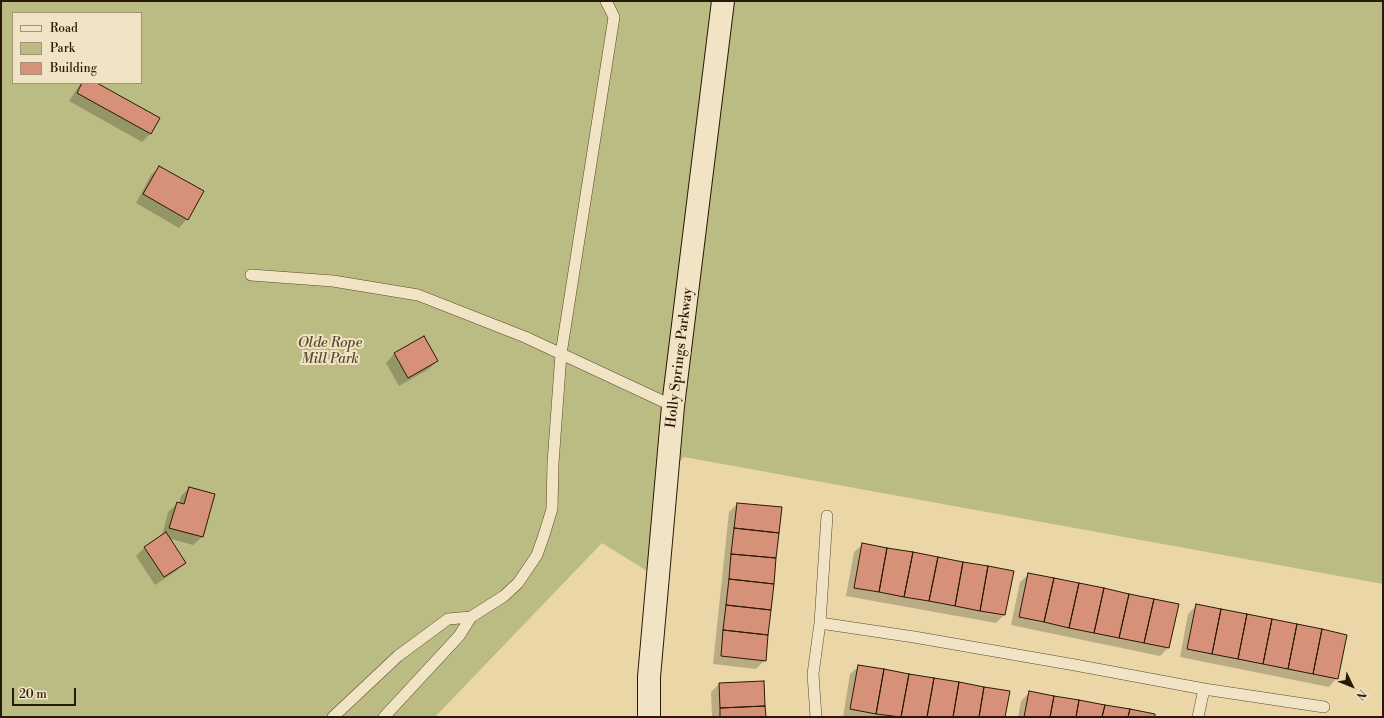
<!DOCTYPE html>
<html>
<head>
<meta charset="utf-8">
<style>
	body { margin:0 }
	#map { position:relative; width:1384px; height:718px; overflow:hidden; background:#ead6a6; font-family:"Libre Bodoni",serif }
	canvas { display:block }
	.frame { position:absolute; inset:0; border:2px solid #291907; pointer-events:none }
	.legend { position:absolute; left:12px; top:12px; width:130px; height:72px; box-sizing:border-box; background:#f1e4c5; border:1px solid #a19379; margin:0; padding:5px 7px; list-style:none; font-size:12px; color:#291907 }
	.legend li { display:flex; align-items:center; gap:8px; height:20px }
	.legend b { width:20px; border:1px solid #a19379 }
	.north { position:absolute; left:1332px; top:666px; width:40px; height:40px; -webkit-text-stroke:3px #f1e4c5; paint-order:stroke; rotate:133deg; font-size:11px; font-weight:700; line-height:16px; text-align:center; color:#291907 }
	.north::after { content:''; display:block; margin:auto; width:14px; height:18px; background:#291907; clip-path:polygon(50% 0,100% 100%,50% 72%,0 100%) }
	.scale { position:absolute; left:12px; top:688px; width:64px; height:18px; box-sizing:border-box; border:2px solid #291907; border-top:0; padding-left:5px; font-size:12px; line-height:14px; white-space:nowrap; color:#291907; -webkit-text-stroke:3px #f1e4c5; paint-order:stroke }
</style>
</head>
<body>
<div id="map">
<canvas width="1384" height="718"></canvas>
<div class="frame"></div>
<ul class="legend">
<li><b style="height:5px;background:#f1e4c5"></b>Road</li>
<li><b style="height:11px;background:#bbbc83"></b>Park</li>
<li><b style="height:11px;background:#d89179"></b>Building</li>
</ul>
<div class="north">N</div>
<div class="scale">20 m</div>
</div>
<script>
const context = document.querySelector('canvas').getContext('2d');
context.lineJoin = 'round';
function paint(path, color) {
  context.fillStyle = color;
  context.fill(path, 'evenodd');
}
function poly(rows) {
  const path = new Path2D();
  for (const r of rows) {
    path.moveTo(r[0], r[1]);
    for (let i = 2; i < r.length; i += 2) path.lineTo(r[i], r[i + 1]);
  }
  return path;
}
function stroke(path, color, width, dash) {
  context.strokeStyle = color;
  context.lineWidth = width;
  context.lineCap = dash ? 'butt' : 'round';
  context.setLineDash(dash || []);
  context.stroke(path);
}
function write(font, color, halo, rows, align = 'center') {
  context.font = font + ' "Libre Bodoni",serif';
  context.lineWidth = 4;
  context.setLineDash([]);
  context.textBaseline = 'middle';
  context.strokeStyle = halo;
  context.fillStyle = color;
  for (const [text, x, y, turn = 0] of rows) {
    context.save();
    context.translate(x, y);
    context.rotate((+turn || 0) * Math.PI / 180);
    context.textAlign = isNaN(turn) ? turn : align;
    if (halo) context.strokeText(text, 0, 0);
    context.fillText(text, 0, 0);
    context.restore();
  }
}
paint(poly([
	[1,1,1383,1,1383,584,684,457,658,484,647,571,602,543,435,717,1,717],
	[13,13,141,13,141,83,13,83]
]), '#bbbc83');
paint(poly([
	[81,83,95,83,159,119,150,134,142,142,69,101],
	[160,167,187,219,179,228,136,203,151,175],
	[424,337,437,361,429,369,399,386,386,363,394,354],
	[189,488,202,537,193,545,168,538,184,563,176,571,155,585,136,556,145,547,162,536,168,512,177,504,179,504,181,496],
	[737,504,765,660,756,669,713,664,729,512],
	[863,544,1004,615,996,623,846,596,854,552],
	[1029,574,1168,648,1160,656,1011,625,1020,582],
	[1197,605,1337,678,1329,687,1180,657,1188,614],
	[859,666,1004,717,843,717,850,674],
	[719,684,765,717,712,717,711,692],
	[1030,692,1154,717,1018,717,1021,701]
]), '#0003');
const building = poly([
	[82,83,97,83,160,118,151,134,77,93,82,83],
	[159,166,204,191,188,220,143,194,159,166],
	[424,336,438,361,408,378,394,353,424,336],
	[189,487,215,494,203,537,169,528,177,502,184,504,189,487],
	[737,503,782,507,779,533,734,528,737,503],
	[734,528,779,533,776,558,731,554,734,528],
	[166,532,186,563,164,577,144,547,166,532],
	[862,543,887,548,879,592,854,588,862,543],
	[887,548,913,552,904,597,879,592,887,548],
	[913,552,938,557,929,601,904,597,913,552],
	[731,554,776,558,774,584,729,579,731,554],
	[938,557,963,562,955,606,929,601,938,557],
	[963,562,988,566,980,611,955,606,963,562],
	[988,566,1014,571,1005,615,980,611,988,566],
	[1028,573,1054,578,1044,622,1019,617,1028,573],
	[1054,578,1079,583,1069,628,1044,622,1054,578],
	[729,579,774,584,771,610,726,605,729,579],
	[1079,583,1104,588,1094,633,1069,628,1079,583],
	[1104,588,1129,594,1119,638,1094,633,1104,588],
	[1129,594,1154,599,1144,643,1119,638,1129,594],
	[1154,599,1179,604,1169,648,1144,643,1154,599],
	[1196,604,1221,609,1212,654,1187,649,1196,604],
	[726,605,771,610,768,635,723,630,726,605],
	[1221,609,1247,614,1238,659,1212,654,1221,609],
	[1247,614,1272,619,1263,664,1238,659,1247,614],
	[1272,619,1297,624,1288,669,1263,664,1272,619],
	[1297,624,1322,629,1313,674,1288,669,1297,624],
	[1322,629,1347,635,1338,679,1313,674,1322,629],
	[723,630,768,635,766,661,721,656,723,630],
	[858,665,884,669,876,714,850,709,858,665],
	[884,669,909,674,901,717,876,714,884,669],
	[909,674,934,678,927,717,901,717,909,674],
	[934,678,959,682,953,717,927,717,934,678],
	[764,681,765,706,720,708,719,683,764,681],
	[959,682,984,687,979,717,953,717,959,682],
	[984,687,1010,691,1005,717,979,717,984,687],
	[1029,691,1054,696,1050,717,1024,717,1029,691],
	[1054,696,1079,700,1076,717,1050,717,1054,696],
	[1079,700,1105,705,1102,717,1076,717,1079,700],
	[1105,705,1130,709,1128,717,1102,717,1105,705],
	[765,706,766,717,720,717,720,708,765,706],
	[1130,709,1155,714,1155,717,1128,717,1130,709]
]);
paint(building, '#d89179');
stroke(building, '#291907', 1);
const service = poly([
	[251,275,333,281,418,295,525,337,673,406],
	[820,623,827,516],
	[1204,689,1324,707],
	[333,717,398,656,448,619,471,617],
	[384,717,459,636,471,617,504,596,518,583,537,555,544,535,552,509,553,463,561,354,614,17,606,1],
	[816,717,813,674,820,623,914,637,1075,665,1204,689,1198,717]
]);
const secondary = poly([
	[649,717,649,677,673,406,723,1]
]);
stroke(service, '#59482f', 12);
stroke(secondary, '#291907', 24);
stroke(service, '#f1e4c5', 11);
stroke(secondary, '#f1e4c5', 22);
write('italic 14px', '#554a2c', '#f1e4c5', [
	["Olde Rope",330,344],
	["Mill Park",330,360]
]);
write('14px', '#291907', '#f1e4c5', [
	["Holly Springs Parkway",680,358,-83]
]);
</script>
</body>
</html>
